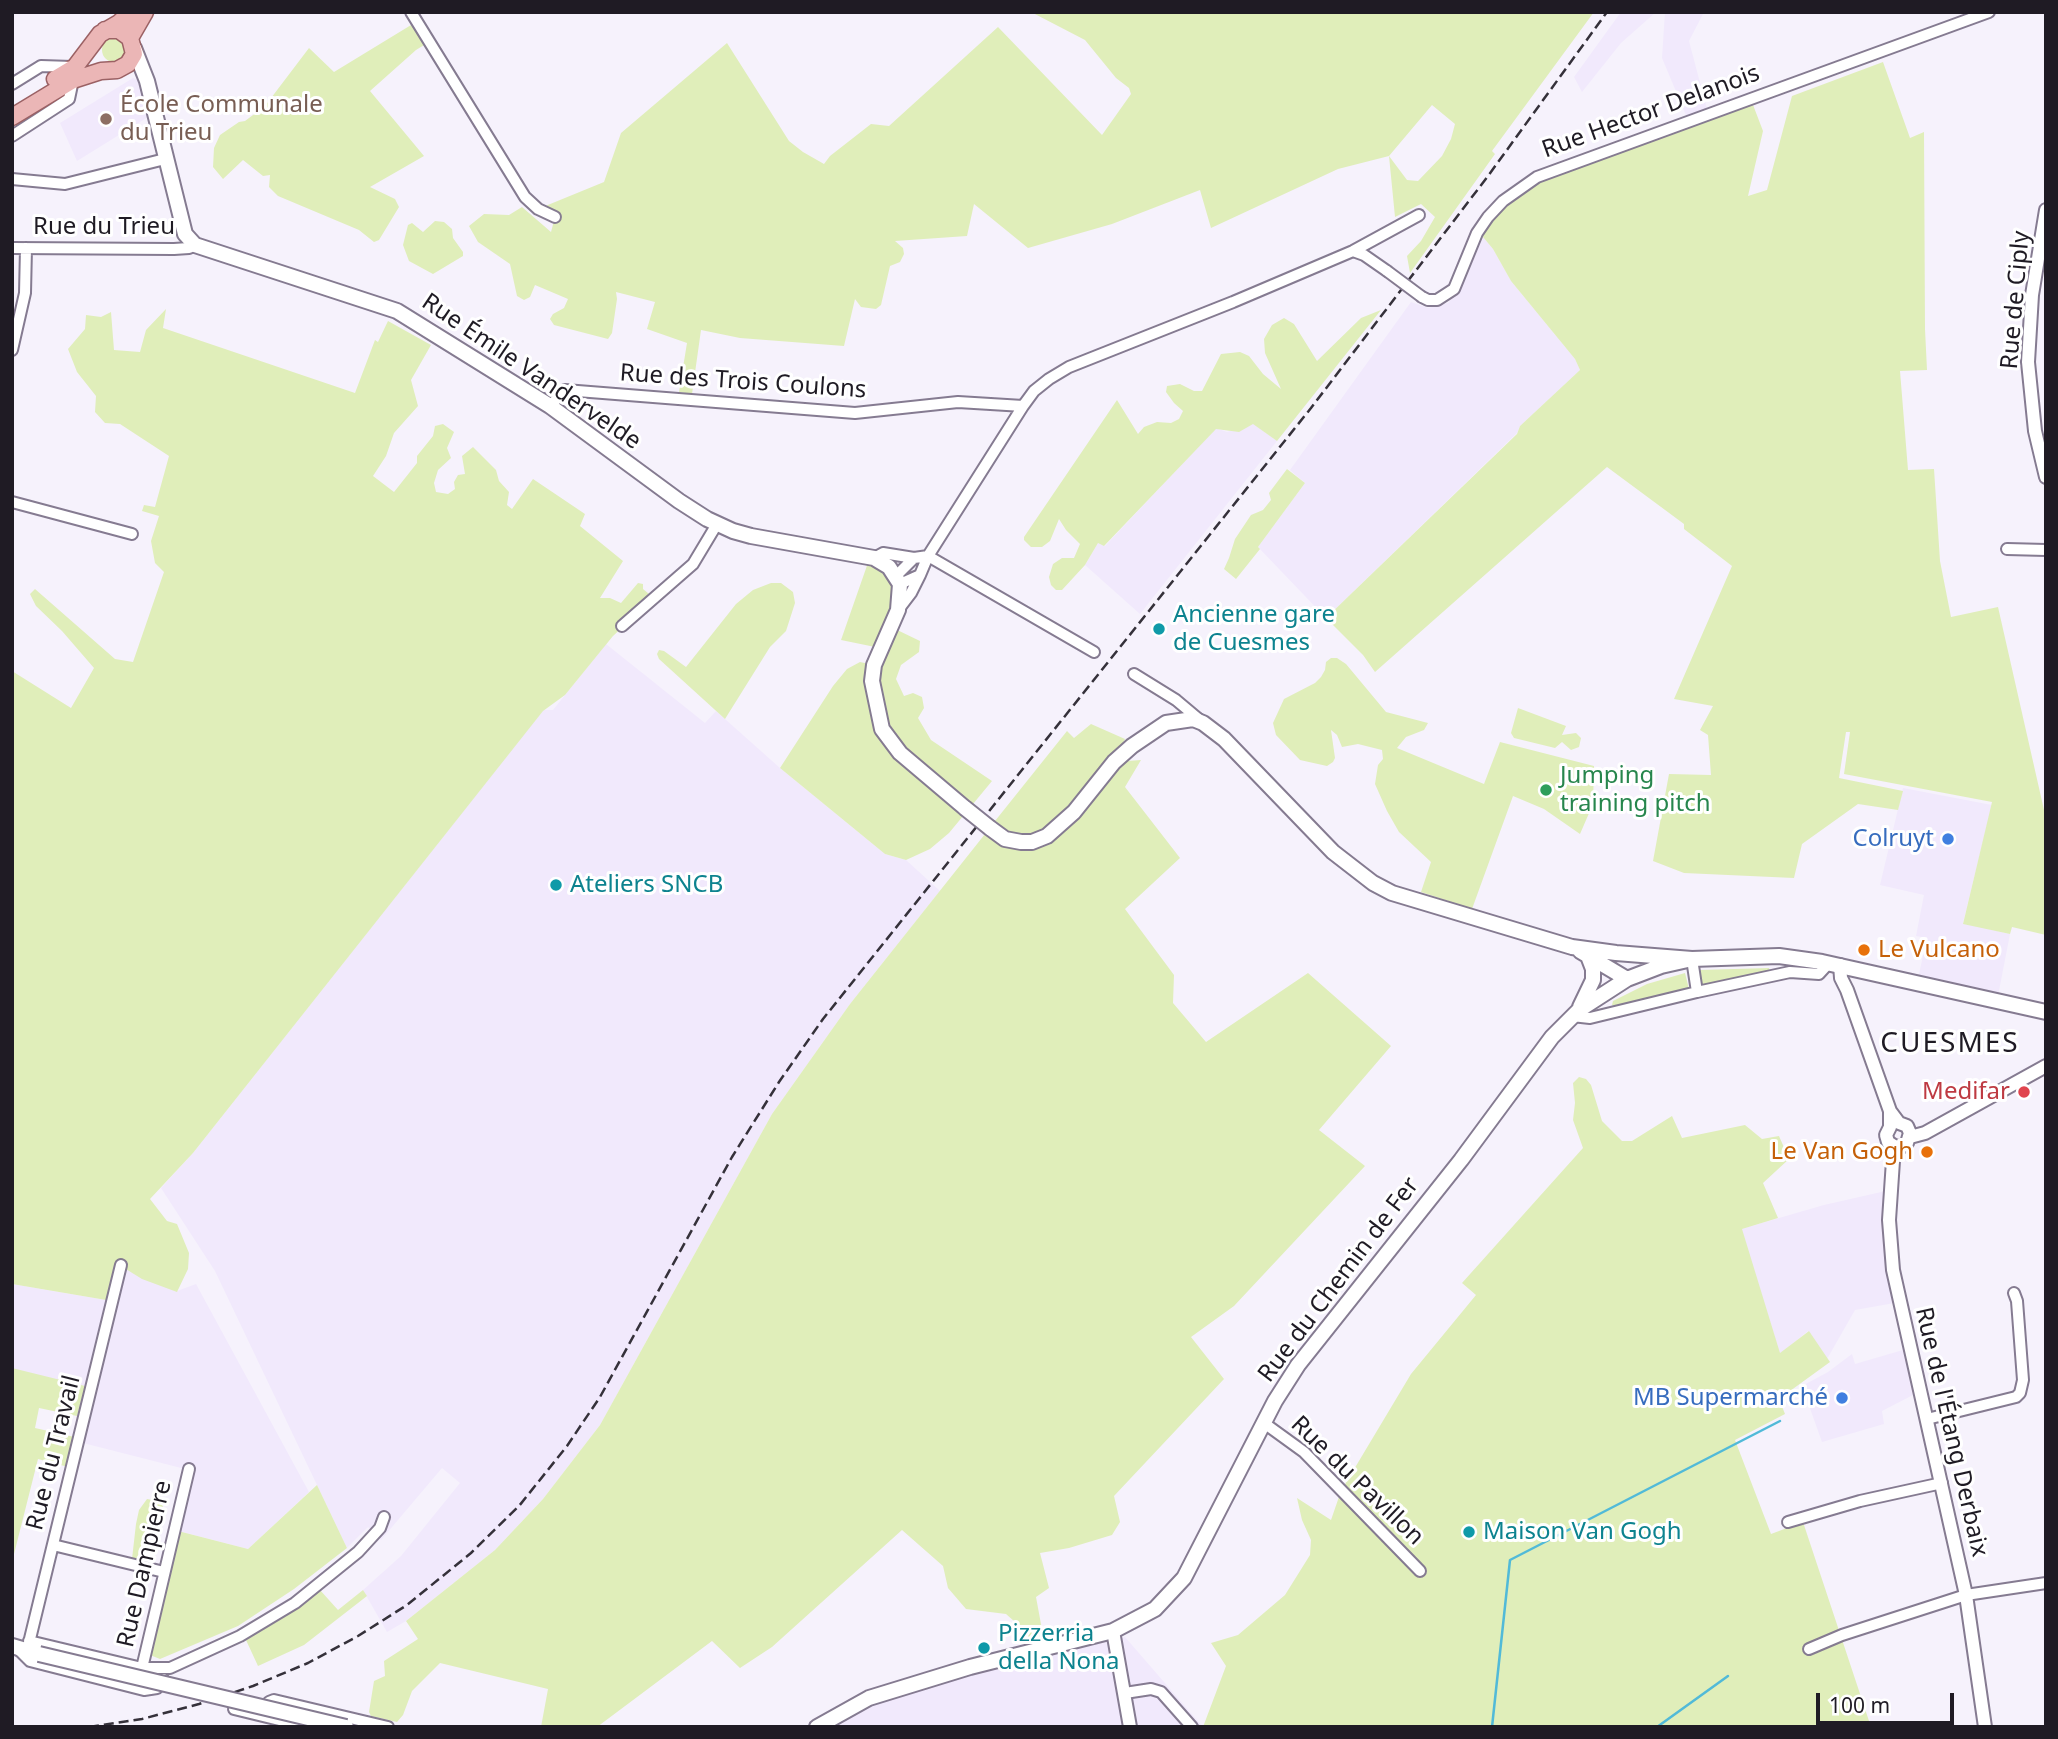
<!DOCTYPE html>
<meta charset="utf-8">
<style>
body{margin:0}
#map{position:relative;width:2058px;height:1739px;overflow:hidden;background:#f6f2fc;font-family:"Noto Sans",sans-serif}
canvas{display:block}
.frame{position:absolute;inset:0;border:14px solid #1f1b24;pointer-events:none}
.scale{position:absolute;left:1816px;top:1693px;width:138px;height:32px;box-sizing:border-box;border:4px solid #1f1b24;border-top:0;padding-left:9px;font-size:21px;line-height:24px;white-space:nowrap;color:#1f1b24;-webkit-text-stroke:5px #fff;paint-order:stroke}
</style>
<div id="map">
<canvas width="2058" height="1739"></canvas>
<div class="frame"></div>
<div class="scale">100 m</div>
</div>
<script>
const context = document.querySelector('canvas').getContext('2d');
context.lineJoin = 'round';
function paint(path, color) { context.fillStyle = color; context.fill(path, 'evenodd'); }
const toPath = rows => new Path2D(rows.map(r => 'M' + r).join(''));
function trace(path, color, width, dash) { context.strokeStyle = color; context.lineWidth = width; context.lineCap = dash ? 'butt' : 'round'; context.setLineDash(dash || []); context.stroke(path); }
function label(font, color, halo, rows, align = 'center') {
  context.font = font + ' "Noto Sans",sans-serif'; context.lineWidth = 6; context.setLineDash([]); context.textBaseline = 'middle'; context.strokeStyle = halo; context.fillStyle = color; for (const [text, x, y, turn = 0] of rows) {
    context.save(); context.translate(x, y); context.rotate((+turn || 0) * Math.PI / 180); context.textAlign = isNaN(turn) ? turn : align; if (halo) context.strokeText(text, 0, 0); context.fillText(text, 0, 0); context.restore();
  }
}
paint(toPath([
 [1621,12,1656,12,1621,43,1582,92,1574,77],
 [1665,12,1704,12,1689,41,1708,113,1688,120,1662,58],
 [133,78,138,80,148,117,77,161,60,123],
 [1483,237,1493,249,1511,281,1575,359,1580,370,1520,426,1517,433,1326,618,1258,547,1305,483,1290,470,1411,302,1428,308,1448,303,1465,280],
 [1253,423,1277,441,1140,614,1085,565,1098,543,1105,546,1216,428,1227,432],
 [606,644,705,723,716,711,780,768,885,854,906,860,940,891,850,1004,772,1114,600,1425,543,1499,495,1550,406,1621,387,1632,363,1590,401,1556,460,1483,442,1468,381,1540,368,1527,347,1548,215,1271,161,1188,193,1153,543,710,553,710],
 [1903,788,1992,805,1963,923,2010,934,1997,1001,1917,983,1927,938,1916,936,1924,895,1880,885],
 [1890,1190,1900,1302,1855,1310,1827,1359,1808,1331,1780,1354,1741,1229,1824,1205],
 [121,1265,177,1291,196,1284,309,1492,248,1549,178,1531,193,1471,83,1443,78,1441,84,1417,12,1401,12,1284,112,1301],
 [1903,1350,1913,1395,1882,1411,1884,1424,1822,1442,1802,1386,1828,1372,1852,1354,1855,1364],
 [1125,1637,1203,1727,831,1727,879,1703,923,1688]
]), '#f1e9fc');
paint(toPath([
 [1031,12,1594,12,1492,151,1495,154,1410,273,1407,256,1421,241,1435,217,1421,204,1395,217,1389,156,1338,169,1211,228,1200,190,1112,224,1028,248,974,204,967,236,895,241,903,248,904,254,900,262,890,266,881,305,876,309,861,307,855,299,844,346,740,338,701,330,692,394,679,392,687,343,647,329,655,302,616,292,617,299,612,333,608,339,554,325,550,319,553,314,564,308,568,299,535,285,530,297,524,300,517,296,510,264,478,242,469,226,484,214,509,215,522,207,551,232,555,217,538,209,604,182,621,133,727,43,789,141,803,152,824,164,830,156,871,124,889,126,998,27,1102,135,1131,94,1129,88,1116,78,1085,40],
 [1432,105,1455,124,1451,139,1442,156,1418,181,1407,180,1389,156],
 [416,22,429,42,416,50,370,91,424,156,370,187,395,199,399,207,379,240,374,242,359,230,278,196,269,187,270,175,263,176,243,160,223,179,213,167,214,148,220,135,239,122,245,121,265,106,309,48,334,72],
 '102 50a12 12 0 1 1 24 0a12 12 0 1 1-24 0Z',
 [1883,62,1910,138,1924,132,1925,329,1927,370,1900,371,1908,470,1934,469,1940,561,1951,617,1998,607,2044,810,2046,811,2046,935,2012,927,2010,934,1963,924,1992,802,1844,774,1850,732,1846,732,1839,778,1903,791,1898,810,1858,804,1802,844,1794,878,1684,873,1653,861,1669,774,1711,775,1708,735,1700,730,1713,706,1674,699,1732,566,1684,529,1684,524,1607,467,1375,672,1363,655,1326,618,1517,434,1520,426,1580,370,1575,359,1511,281,1493,249,1483,237,1484,224,1517,189,1750,97,1763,131,1748,196,1767,190,1792,96],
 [435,221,444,222,452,229,453,238,463,252,463,256,433,274,409,261,403,245,408,225,412,223,423,232],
 [166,309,163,328,355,393,375,340,378,342,388,321,431,345,411,380,418,406,394,433,386,456,373,476,394,492,417,463,417,456,433,436,435,426,443,424,454,432,447,448,451,458,438,470,434,483,436,492,448,494,455,489,454,482,458,475,465,474,462,456,473,447,496,470,499,481,509,492,507,505,512,509,533,479,585,514,580,526,623,561,600,598,610,598,621,603,638,583,643,584,643,589,654,598,613,636,565,695,543,711,193,1153,150,1199,167,1221,177,1224,189,1253,188,1269,177,1292,142,1279,121,1266,112,1301,12,1284,12,671,71,708,94,668,62,631,36,606,30,594,35,589,115,659,133,662,164,572,155,563,151,541,159,516,142,511,144,505,155,507,169,456,120,424,105,423,95,412,96,396,77,372,68,349,85,329,86,315,101,317,111,312,114,350,140,352,146,330],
 [1381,310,1277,441,1253,424,1239,432,1216,429,1104,546,1098,543,1085,565,1062,590,1056,590,1051,585,1049,577,1053,564,1062,558,1074,558,1080,544,1066,530,1059,519,1050,541,1042,547,1031,547,1024,540,1024,537,1117,400,1138,434,1144,427,1157,422,1171,423,1179,419,1183,411,1174,403,1166,392,1167,386,1180,384,1194,391,1202,391,1221,354,1240,352,1249,356,1263,374,1281,389,1265,353,1264,339,1272,325,1284,318,1294,324,1317,361,1361,318],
 [1287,469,1305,483,1258,547,1260,549,1236,579,1224,569,1229,558,1235,539,1251,515,1263,510,1271,500,1269,493],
 [870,557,896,576,891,627,920,641,919,652,901,665,896,679,904,696,913,693,922,697,924,708,918,718,931,740,992,781,949,833,930,849,906,860,885,854,780,768,833,686,847,669,860,662,874,665,880,648,841,640],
 [771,583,781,583,793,592,795,603,786,631,770,647,725,719,659,659,657,654,659,650,664,651,686,667,736,604,753,590],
 [1331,658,1337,658,1346,664,1386,712,1428,723,1424,730,1406,737,1397,748,1484,784,1500,742,1594,766,1593,804,1580,834,1544,809,1513,796,1472,909,1421,892,1431,862,1399,832,1387,811,1375,784,1378,765,1383,759,1382,750,1358,744,1342,747,1337,735,1331,730,1335,758,1333,762,1327,766,1300,760,1276,735,1273,723,1284,699,1315,683,1321,677,1325,670,1326,662],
 [1518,708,1566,726,1562,735,1576,733,1581,738,1579,747,1571,750,1562,742,1555,748,1514,738,1511,733],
 [1091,724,1125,739,1114,762,1141,760,1125,787,1180,858,1125,909,1174,975,1173,1003,1206,1042,1308,973,1391,1046,1319,1130,1365,1166,1234,1306,1191,1337,1224,1379,1114,1496,1120,1522,1112,1535,1069,1548,1040,1553,1049,1588,1036,1597,1043,1635,1029,1642,1015,1622,1006,1614,966,1609,948,1588,943,1566,902,1530,772,1647,740,1668,712,1641,597,1727,541,1727,548,1689,440,1663,412,1691,403,1715,397,1722,371,1716,369,1712,374,1681,385,1676,384,1661,418,1639,406,1621,495,1550,543,1499,600,1425,772,1114,850,1004,985,834,1010,846,1023,849,1034,848,1013,835,991,826,1067,731,1074,738],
 [1769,968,1770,972,1701,988,1700,970],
 [1685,973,1689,989,1615,1006,1612,1005,1613,1001,1647,984],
 [1579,1077,1586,1079,1591,1085,1602,1121,1622,1141,1632,1141,1672,1116,1682,1138,1745,1125,1762,1139,1779,1136,1789,1159,1763,1183,1778,1218,1742,1229,1780,1353,1809,1331,1830,1362,1779,1399,1785,1414,1735,1440,1771,1534,1803,1522,1871,1727,1203,1727,1226,1666,1211,1643,1238,1635,1285,1595,1310,1555,1311,1540,1302,1520,1297,1498,1331,1520,1341,1491,1411,1374,1476,1295,1462,1283,1583,1148,1573,1120,1575,1103,1573,1083],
 [12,1368,85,1386,77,1416,39,1408,35,1428,79,1438,72,1468,38,1459,12,1562],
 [317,1485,347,1548,294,1589,238,1626,160,1659,150,1655,178,1531,248,1549],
 [147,1499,158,1501,163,1506,160,1516,162,1517,160,1526,146,1528,137,1560,132,1559,136,1524,139,1510],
 [320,1590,338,1610,363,1590,367,1596,304,1645,258,1666,246,1640,286,1616]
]), '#e0eeba');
trace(toPath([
 [1492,1727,1510,1560,1780,1421],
 [1657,1727,1728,1676]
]), '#51bad8', 2.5);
const minor = toPath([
 [411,12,525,197,538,209,555,217],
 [12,84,41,66,72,67],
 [12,136,69,99,73,80],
 [12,179,65,184,165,159],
 [12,248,174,249,189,248,195,245],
 [1353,251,1364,255,1387,271],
 [1422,297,1428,300,1437,300,1454,289,1477,233,1488,217,1503,201,1537,177,1989,12],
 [12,350,25,293,26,248],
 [550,406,565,390,855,413,958,402,1023,406],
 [12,502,132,534],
 [2007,549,2046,550],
 [874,558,883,553,914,558,928,556,1094,652],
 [896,576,914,558],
 [900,584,920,575,928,556,1023,406,1034,391,1049,379,1069,367,1233,302,1353,251,1419,215],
 [898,610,911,593,920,575],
 [622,626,693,564,717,524],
 [1134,674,1176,700,1201,721],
 [1692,959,1697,992],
 [1572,1016,1590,1018,1697,992,1790,972,1819,974,1829,963],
 [1927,1419,2016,1397,2020,1393,2023,1380,2017,1301,2014,1293],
 [1264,1423,1304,1452,1420,1571],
 [1788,1522,1860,1501,1942,1483],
 [53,1545,164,1572],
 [29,1641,142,1668,170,1668,240,1636,295,1603,358,1552,380,1528,384,1517],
 [28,1647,121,1265],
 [18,1649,30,1661,144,1690,157,1688,163,1679],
 [1809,1649,1842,1635,1966,1595,2046,1583],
 [142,1668,189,1469],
 [1125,1693,1151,1689,1161,1692,1192,1727],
 [234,1709,308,1727],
 [265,1716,269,1702,274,1700,388,1727]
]);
const tertiary = toPath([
 [2046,210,2032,295,2028,362,2035,431,2046,477],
 [1840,965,1841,978,1847,990,1890,1111,1899,1123,1907,1126,1910,1133,1907,1143,1901,1147,1894,1146],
 [1890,1111,1890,1127,1886,1135,1888,1142,1894,1146],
 [1910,1137,1925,1133,2046,1066],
 [1894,1146,1889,1220,1893,1270,1966,1595,1985,1727],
 [1113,1631,1130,1727]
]);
const secondary = toPath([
 [134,48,147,81,185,234,195,245,397,311,550,406,679,501,707,519,733,531,751,536,874,558,889,567,900,584,898,610,874,665,872,681,882,729,900,753,965,808],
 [990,828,1005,839,1021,842,1032,842,1047,836,1074,812,1114,762,1132,746,1166,723,1193,719,1203,723,1224,739,1333,852,1373,883,1392,893,1572,947,1616,953,1692,959,1779,956,1822,962,2046,1012],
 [1580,951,1627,979],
 [1580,1007,1593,980,1593,969,1588,956],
 [12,1646,39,1654],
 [817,1727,869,1698,970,1667,1113,1631,1155,1609,1184,1578,1275,1401,1298,1365,1461,1160,1552,1037,1579,1010,1627,979,1661,966,1692,959]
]);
const primary = toPath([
 [130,38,145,12],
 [55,79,75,67,100,34,119,23,131,12],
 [12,117,73,80,101,71,117,70,128,64,134,54,130,38,119,30,105,30]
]);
trace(minor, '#857b91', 14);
trace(tertiary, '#857b91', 16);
trace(secondary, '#857b91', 18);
trace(primary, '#9b6164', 19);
trace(minor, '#fff', 10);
trace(tertiary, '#fff', 12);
trace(secondary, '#fff', 14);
trace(primary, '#ebb6b6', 16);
trace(toPath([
 [89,1727,142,1719,199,1704,253,1686,308,1663,358,1636,407,1605,471,1553,519,1506,567,1446,600,1397,732,1157,779,1082,823,1019,1311,408,1488,176,1607,12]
]), '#35313a', 2.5, [10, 5]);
const minorBridge = toPath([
 [1387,271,1422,297]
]);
const secondaryBridge = toPath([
 [965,808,990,828],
 [39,1654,346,1727]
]);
trace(minorBridge, '#857b91', 14, []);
trace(secondaryBridge, '#857b91', 18, []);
trace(minorBridge, '#fff', 10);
trace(secondaryBridge, '#fff', 14);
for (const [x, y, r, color] of [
 [106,119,7,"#8d6e63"],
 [1159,629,7,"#0f9aa8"],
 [1546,790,7,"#2e9e5b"],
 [1948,839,7,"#3f7fe0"],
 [556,885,7,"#0f9aa8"],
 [1864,950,7,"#e8710a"],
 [2024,1092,7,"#e0444e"],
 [1927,1152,7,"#e8710a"],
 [1842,1398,7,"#3f7fe0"],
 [1469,1532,7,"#0f9aa8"],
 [984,1648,7,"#0f9aa8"]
]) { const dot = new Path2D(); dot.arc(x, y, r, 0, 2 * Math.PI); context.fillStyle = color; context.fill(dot); trace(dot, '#fff', 2.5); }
label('24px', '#785e54', '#fff', [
 ["École Communale",120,105],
 ["du Trieu",120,133]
], 'left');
label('24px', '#1f1b24', '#fff', [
 ["Rue Hector Delanois",1651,112,-20],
 ["Rue du Trieu",104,227],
 ["Rue de Ciply",2016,300,-85],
 ["Rue Émile Vandervelde",531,372,34],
 ["Rue des Trois Coulons",743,382,4],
 ["Rue du Chemin de Fer",1339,1280,-53],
 ["Rue de l'Étang Derbaix",1951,1432,77],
 ["Rue du Travail",54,1453,-76],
 ["Rue du Pavillon",1357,1481,44],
 ["Rue Dampierre",145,1564,-77]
]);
label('24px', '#0d838f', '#fff', [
 ["Ancienne gare",1173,615],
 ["de Cuesmes",1173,643],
 ["Ateliers SNCB",570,885],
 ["Maison Van Gogh",1483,1532],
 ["Pizzerria",998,1634],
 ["della Nona",998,1662]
], 'left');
label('24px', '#27864d', '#fff', [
 ["Jumping",1560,776],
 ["training pitch",1560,804]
], 'left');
label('24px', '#366cbe', '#fff', [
 ["Colruyt",1934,839],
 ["MB Supermarché",1828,1398]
], 'right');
label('24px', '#c56008', '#fff', [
 ["Le Vulcano",1878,950],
 ["Le Van Gogh",1913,1152,"right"]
], 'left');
label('24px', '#be3a42', '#fff', [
 ["Medifar",2010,1092]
], 'right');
context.letterSpacing = '2px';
label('28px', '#1f1b24', '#fff', [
 ["CUESMES",1950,1044]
]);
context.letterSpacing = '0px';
</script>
